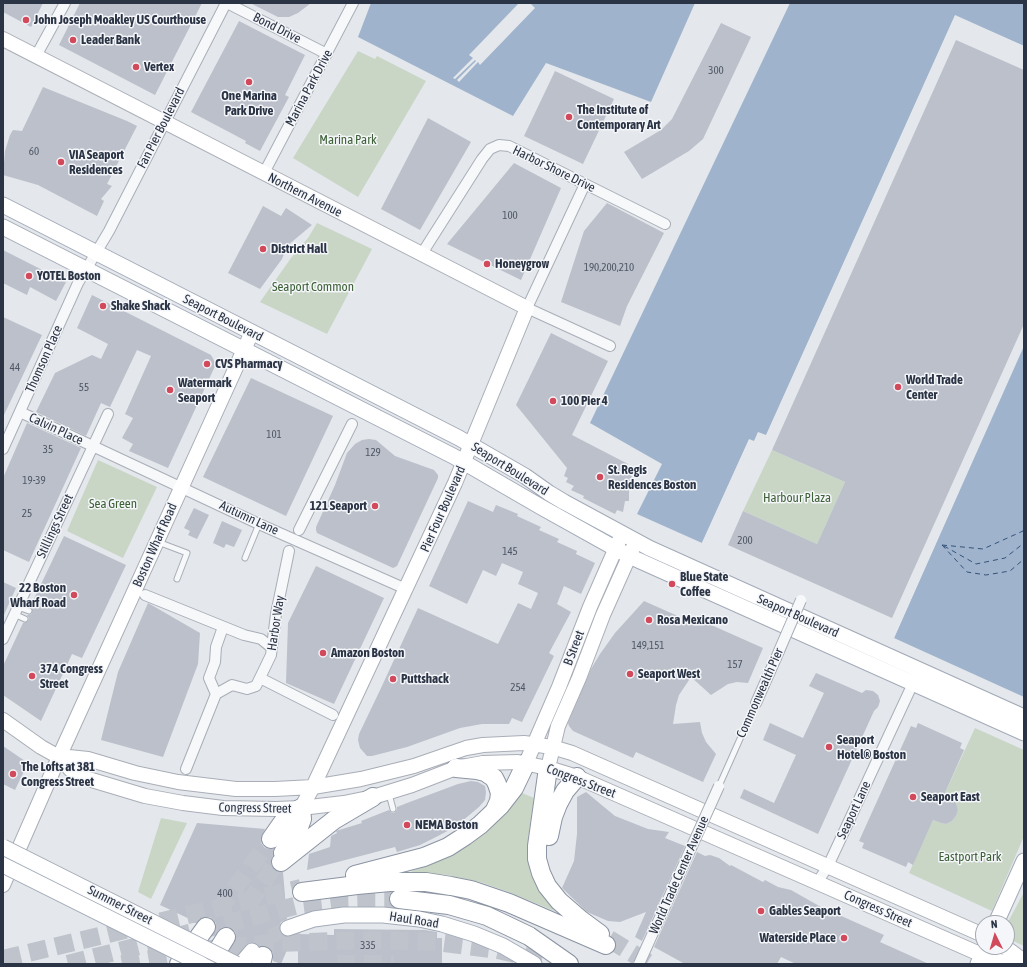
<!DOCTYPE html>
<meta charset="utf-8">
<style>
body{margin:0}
#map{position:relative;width:1027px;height:967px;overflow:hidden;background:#e4e7ec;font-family:"Asap Condensed",sans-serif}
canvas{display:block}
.frame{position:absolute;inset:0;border:4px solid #2b3445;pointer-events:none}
.north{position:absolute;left:975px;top:915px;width:40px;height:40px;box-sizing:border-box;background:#f4f6f9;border:1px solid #a4a8b1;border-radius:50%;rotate:355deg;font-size:11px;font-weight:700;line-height:16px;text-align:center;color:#2b3445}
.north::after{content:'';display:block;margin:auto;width:14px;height:18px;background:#d1495b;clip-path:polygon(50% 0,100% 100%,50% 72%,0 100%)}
</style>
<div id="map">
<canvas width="1027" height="967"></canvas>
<div class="frame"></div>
<div class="north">N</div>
</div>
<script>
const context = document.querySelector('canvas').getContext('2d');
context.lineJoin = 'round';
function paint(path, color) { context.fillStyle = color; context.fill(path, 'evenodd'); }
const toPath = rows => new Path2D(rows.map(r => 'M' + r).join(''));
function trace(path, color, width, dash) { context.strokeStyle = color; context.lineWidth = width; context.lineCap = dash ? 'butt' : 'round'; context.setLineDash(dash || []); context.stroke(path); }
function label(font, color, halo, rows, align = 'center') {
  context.font = font + ' "Asap Condensed",sans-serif'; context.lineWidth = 3; context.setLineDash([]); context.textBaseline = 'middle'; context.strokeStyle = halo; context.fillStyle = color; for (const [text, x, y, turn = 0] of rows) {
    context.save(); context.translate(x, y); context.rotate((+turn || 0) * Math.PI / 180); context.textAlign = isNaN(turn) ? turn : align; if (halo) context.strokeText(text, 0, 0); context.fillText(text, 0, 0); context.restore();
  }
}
paint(toPath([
 [358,51,375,59,377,56,426,81,358,197,293,158],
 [317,223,372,249,327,334,260,302,291,258,308,238],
 [772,450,845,482,817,544,743,511],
 [98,460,157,487,123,558,67,531],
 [975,728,1024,750,1024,836,992,911,909,873,933,820,941,823,946,824,952,821,956,816,958,810,956,803,951,798,944,795],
 [522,793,534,798,528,839,528,856,530,865,558,911,557,912,506,891,480,882,447,875,412,872,412,871,432,864,451,855,469,845,498,820],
 [161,818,187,823,151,899,138,892],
 [1024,892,1024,946,1007,938,1007,924]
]), '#c9d6c5');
paint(toPath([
 [371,3,695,3,651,102,546,63,513,116,358,37],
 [790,3,1024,3,1024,46,955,16,766,436,758,433,754,442,749,440,702,543,637,514,662,464,590,423],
 [1024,346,1024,697,894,638]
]), '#9fb4cc');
paint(toPath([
 [519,3,530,3,535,8,480,65,478,62,459,82,457,80,476,61,475,60,455,79,453,78,473,58,469,55],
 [955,15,1024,46,1024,48,956,18,768,437,765,438,759,435,755,443,750,442,704,544,701,545,749,439,754,441,758,432,766,435],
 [1024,344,894,638,893,637,1022,345]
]), '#e4e7ec');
trace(toPath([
 [942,545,967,572,986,575,1010,571,1024,559],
 [942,545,983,549,1023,531,1024,528],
 [944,546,976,564,1005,558,1024,543]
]), '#34527a', 1, [5, 4]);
paint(toPath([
 [3,3,43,3,31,27,3,12],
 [80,3,202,3,155,95,59,45],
 [250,3,311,3,298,13,289,17,278,17],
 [239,21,305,55,285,95,289,97,260,151,245,143,246,141,191,112],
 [721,23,751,37,703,139,689,151,642,179,624,152,661,130,672,119],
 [956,40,1024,70,1024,324,892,618,728,545,743,511,817,544,845,482,772,450],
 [555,71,614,99,583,164,524,136],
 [43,87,127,121,137,126,107,184,112,186,101,199,104,201,97,216,38,185,3,175,5,151,10,135,13,130,22,131],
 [428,118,471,142,420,230,381,209],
 [514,163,561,188,521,280,447,244],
 [607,203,664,233,627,306,620,326,561,302,584,231],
 [263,206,281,216,286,208,312,225,287,246,282,259,260,289,228,273],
 [3,250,66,282,56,301,30,287,27,295,3,283],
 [92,295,211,355,216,364,168,468,129,451,133,444,122,438,133,418,125,414,151,356,137,350,110,407,101,403,86,436,36,412,55,373,92,355,101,359,108,344,77,328],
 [3,317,42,335,3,417],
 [551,333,608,361,572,435,628,464,626,468,632,477,629,479,633,489,629,490,629,501,625,501,623,512,617,510,615,514,583,498,584,496,571,490,574,486,566,482,568,478,564,476,567,468,516,405],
 [251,378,333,416,286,516,203,477],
 [27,423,81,448,29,562,3,550,3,478],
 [369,439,376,440,395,456,434,470,438,475,438,478,397,566,393,568,317,533,316,530,316,527,335,485,347,453,355,444,362,440],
 [468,501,493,512,496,505,518,514,517,516,541,527,539,530,559,539,557,542,577,551,576,554,595,563,581,594,564,586,557,604,571,612,549,653,554,656,522,722,512,718,509,724,482,724,460,728,407,747,372,756,367,756,360,748,358,740,359,734,381,688,418,608,498,644,518,603,531,609,538,593,518,584,523,572,502,563,496,576,483,570,467,604,429,586],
 [194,508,209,515,197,539,188,535,190,531,184,528],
 [222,521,242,530,234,547,226,544,224,548,213,543],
 [64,536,126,565,82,658,72,654,41,721,3,695,3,666,23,623,28,621,29,618,27,615,32,614,32,609,35,607,36,604,33,601],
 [316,566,384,598,334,704,286,683,288,623],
 [3,582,16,588,3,617],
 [644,601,698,625,700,620,763,648,748,683,737,682,728,684,711,695,691,677,679,695,676,705,673,724,700,722,702,733,706,742,716,754,703,782,636,752,633,758,573,731,569,726,568,723,591,669,600,654,615,633],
 [148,603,200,633,198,664,163,757,101,740,118,672],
 [816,673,862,693,866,690,873,691,878,695,880,701,878,707,874,711,818,834,740,798,744,789,774,803,796,755,763,740,770,723,803,738,824,693,809,686],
 [918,723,962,743,960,748,964,750,944,795,951,798,956,803,958,810,956,816,952,821,946,824,941,823,933,820,913,865,908,862,906,867,862,848,864,843,859,841,911,726,916,728],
 [3,746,28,763,15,790,3,784],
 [471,781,478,782,485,786,486,792,485,800,479,807,455,827,438,836,420,845,397,852,395,847,307,870,309,854,330,847,331,836,337,833,336,831,339,830,362,823,361,821,389,810,392,813,394,813,397,810,397,807,407,803,458,784],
 [586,792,615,816,648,829,669,832,665,838,685,846,642,941,635,937,646,912,620,922,608,921,587,912,562,888,574,861,577,834,577,797],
 [197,823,265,829,261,838,261,843,265,848,270,849,274,849,271,864,273,868,277,872,283,872,287,919,281,922,279,927,279,931,282,935,286,937,293,936,281,964,273,961,273,953,271,949,266,946,259,946,253,942,249,943,244,946,235,942,236,937,235,932,231,928,226,927,221,928,217,932,215,932,216,928,216,923,212,918,208,917,202,917,196,922,160,905],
 [697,852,705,856,710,855,719,858,730,866,731,865,763,882,765,880,778,887,791,890,821,907,884,935,880,942,929,964,796,964,781,957,777,964,685,964,654,947],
 [334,929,425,930,437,932,437,938,442,938,442,964,298,964,298,934,334,935]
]), '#bbc0ca');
trace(toPath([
 [252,951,270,937,288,928]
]), '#bfc3cb', 15, [15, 8]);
trace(toPath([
 [248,905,280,857],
 [218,911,271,839],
 [609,939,650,964],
 [3,959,301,888],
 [68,964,299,905,341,900,373,899,399,899],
 [122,964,203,950,272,943,373,940,437,942,467,946,498,950,558,964],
 [337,964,394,964]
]), '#bfc3cb', 18, [18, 9]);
const lane = toPath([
 [158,542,187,553,177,579],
 [245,558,259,524],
 [21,600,32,605],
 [18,607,29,611],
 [14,614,25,619],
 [719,786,756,703],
 [389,794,393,809]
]);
const street = toPath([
 [227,3,327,54],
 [36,56,65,3],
 [264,173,353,3],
 [585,184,527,308,610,346],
 [421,255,482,159,490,149,499,145,509,146,665,224],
 [20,412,259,524,406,589],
 [3,449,78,283,109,231,226,3],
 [299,530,352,424],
 [145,595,244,635,261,639,272,648],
 [3,639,108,414],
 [260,678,333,715],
 [216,694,209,678,215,662,216,647,223,627],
 [756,703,776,658],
 [186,769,216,694,232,685,247,689,256,686,271,655,276,614,289,551],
 [817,883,828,866,915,679]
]);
const secondary = toPath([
 [3,39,527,308,455,483,313,787,301,808],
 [3,720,41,747,59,757,71,770,85,778,145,796,183,803,223,808,276,809,301,808,344,803,373,797,412,785,456,768,483,763,518,762,548,768,577,777,982,955,995,960,1015,964],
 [59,757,69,757,88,759,135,773,178,782,236,789,275,789,313,787,361,779,414,766,466,748,483,745,524,743,552,747,572,753,983,935],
 [526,763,559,687,590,607,622,534],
 [548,768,558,726,579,678,603,615,636,541],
 [3,885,59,757,252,332],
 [1005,947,1024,961]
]);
const primary = toPath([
 [3,205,459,438,525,476,549,493,564,502,649,548,1024,717],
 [3,227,453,456,541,507,629,556,1024,733],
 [996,923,1024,861],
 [288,928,314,919,344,915,383,915,419,919,442,924,474,934,503,946,534,964],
 [241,964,252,951],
 [978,964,985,947]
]);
const highway = toPath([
 [456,768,477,770,485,772,494,778,497,784,500,793,499,801,495,810],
 [548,768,537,846,537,859,541,873,547,886,559,901,581,920,600,934],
 [549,836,553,817,558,804,565,791,577,777],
 [271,839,285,819,291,814,301,808,302,819,299,827,283,853],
 [281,862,334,820,373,797],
 [355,875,424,857,448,847,465,836,480,825,500,806,514,788,526,763],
 [302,892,357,885,390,882,426,882,451,886,471,890,509,903,606,945],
 [399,899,449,905,487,916,529,936,569,964],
 [179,964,206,927],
 [209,964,226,937],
 [261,964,263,956]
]);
trace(lane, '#a9aeb7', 7);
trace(street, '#a9aeb7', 12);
trace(secondary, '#a9aeb7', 16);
trace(primary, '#a3abb8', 17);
trace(highway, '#8b94a3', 20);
trace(lane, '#f7f8fa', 5);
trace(street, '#f7f8fa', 10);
trace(secondary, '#fff', 14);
trace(primary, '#fff', 15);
trace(highway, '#fff', 18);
const streetBridge = toPath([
 [776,658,801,600],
 [639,964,719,786]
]);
const primaryBridge = toPath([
 [3,847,236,964],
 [3,865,201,964]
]);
trace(streetBridge, '#a9aeb7', 12, []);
trace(primaryBridge, '#a3abb8', 17, []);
trace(streetBridge, '#f7f8fa', 10);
trace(primaryBridge, '#fff', 15);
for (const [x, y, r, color] of [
 [26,20,4,"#d1495b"],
 [73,40,4,"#d1495b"],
 [136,67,4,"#d1495b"],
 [249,82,4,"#d1495b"],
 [569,117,4,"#d1495b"],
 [61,162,4,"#d1495b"],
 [263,249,4,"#d1495b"],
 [487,264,4,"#d1495b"],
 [29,276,4,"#d1495b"],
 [103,306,4,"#d1495b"],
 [207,364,4,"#d1495b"],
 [898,387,4,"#d1495b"],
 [170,390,4,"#d1495b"],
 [553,401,4,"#d1495b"],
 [600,477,4,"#d1495b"],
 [375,506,4,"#d1495b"],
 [672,584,4,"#d1495b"],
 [74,595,4,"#d1495b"],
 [649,620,4,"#d1495b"],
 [323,653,4,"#d1495b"],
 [630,674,4,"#d1495b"],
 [32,676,4,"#d1495b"],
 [393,679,4,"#d1495b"],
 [829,747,4,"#d1495b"],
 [13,774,4,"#d1495b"],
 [913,797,4,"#d1495b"],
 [407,825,4,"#d1495b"],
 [761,911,4,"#d1495b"],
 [844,938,4,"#d1495b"]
]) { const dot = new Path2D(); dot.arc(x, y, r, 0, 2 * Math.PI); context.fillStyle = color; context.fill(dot); trace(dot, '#f4f6f9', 1.5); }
label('11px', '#4f5766', null, [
 ["300",716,71],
 ["60",34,152],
 ["100",510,216],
 ["190,200,210",609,268],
 ["44",15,368],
 ["55",84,388],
 ["101",274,435],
 ["35",48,450],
 ["129",373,453],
 ["19-39",34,481],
 ["25",27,514],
 ["200",745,541],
 ["145",510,552],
 ["149,151",648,646],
 ["157",735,665],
 ["254",518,688],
 ["400",225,894],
 ["335",368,946]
]);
label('bold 13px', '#2b3445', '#f4f6f9', [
 ["John Joseph Moakley US Courthouse",34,20],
 ["Leader Bank",81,40],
 ["Vertex",144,67],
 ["One Marina",249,96,"center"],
 ["Park Drive",249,111,"center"],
 ["The Institute of",577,110],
 ["Contemporary Art",577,125],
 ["VIA Seaport",69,155],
 ["Residences",69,170],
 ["District Hall",271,249],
 ["Honeygrow",495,264],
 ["YOTEL Boston",37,276],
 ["Shake Shack",111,306],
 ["CVS Pharmacy",215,364],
 ["World Trade",906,380],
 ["Center",906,395],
 ["Watermark",178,383],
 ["Seaport",178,398],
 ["100 Pier 4",561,401],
 ["St. Regis",608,470],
 ["Residences Boston",608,485],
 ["121 Seaport",367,506,"right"],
 ["Blue State",680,577],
 ["Coffee",680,592],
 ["22 Boston",66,588,"right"],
 ["Wharf Road",66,603,"right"],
 ["Rosa Mexicano",657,620],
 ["Amazon Boston",331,653],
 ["374 Congress",40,669],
 ["Street",40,684],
 ["Seaport West",638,674],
 ["Puttshack",401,679],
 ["Seaport",837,740],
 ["Hotel® Boston",837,755],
 ["The Lofts at 381",21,767],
 ["Congress Street",21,782],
 ["Seaport East",921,797],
 ["NEMA Boston",415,825],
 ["Gables Seaport",769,911],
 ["Waterside Place",836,938,"right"]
], 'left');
label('13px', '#2b3445', '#f4f6f9', [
 ["Bond Drive",277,28,27],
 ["Marina Park Drive",309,88,-62],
 ["Fan Pier Boulevard",161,128,-63],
 ["Harbor Shore Drive",554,169,26],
 ["Northern Avenue",305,195,27],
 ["Seaport Boulevard",223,318,27],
 ["Thomson Place",44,359,-66],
 ["Calvin Place",56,429,25],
 ["Seaport Boulevard",510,469,32],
 ["Pier Four Boulevard",443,509,-66],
 ["Autumn Lane",249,518,25],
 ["Stillings Street",55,526,-65],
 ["Boston Wharf Road",155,545,-66],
 ["Seaport Boulevard",798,616,24],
 ["Harbor Way",276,623,-81],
 ["B Street",574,648,-69],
 ["Commonwealth Pier",760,693,-66],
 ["Congress Street",581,781,21],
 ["Congress Street",255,808,1],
 ["Seaport Lane",854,810,-65],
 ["World Trade Center Avenue",679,875,-66],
 ["Summer Street",120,905,27],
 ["Congress Street",878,909,24],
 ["Haul Road",414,920,9]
]);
label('13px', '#3f6138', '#f4f6f9', [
 ["Marina Park",348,140],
 ["Seaport Common",313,287],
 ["Harbour Plaza",797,498],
 ["Sea Green",113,504],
 ["Eastport Park",970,857]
]);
</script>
